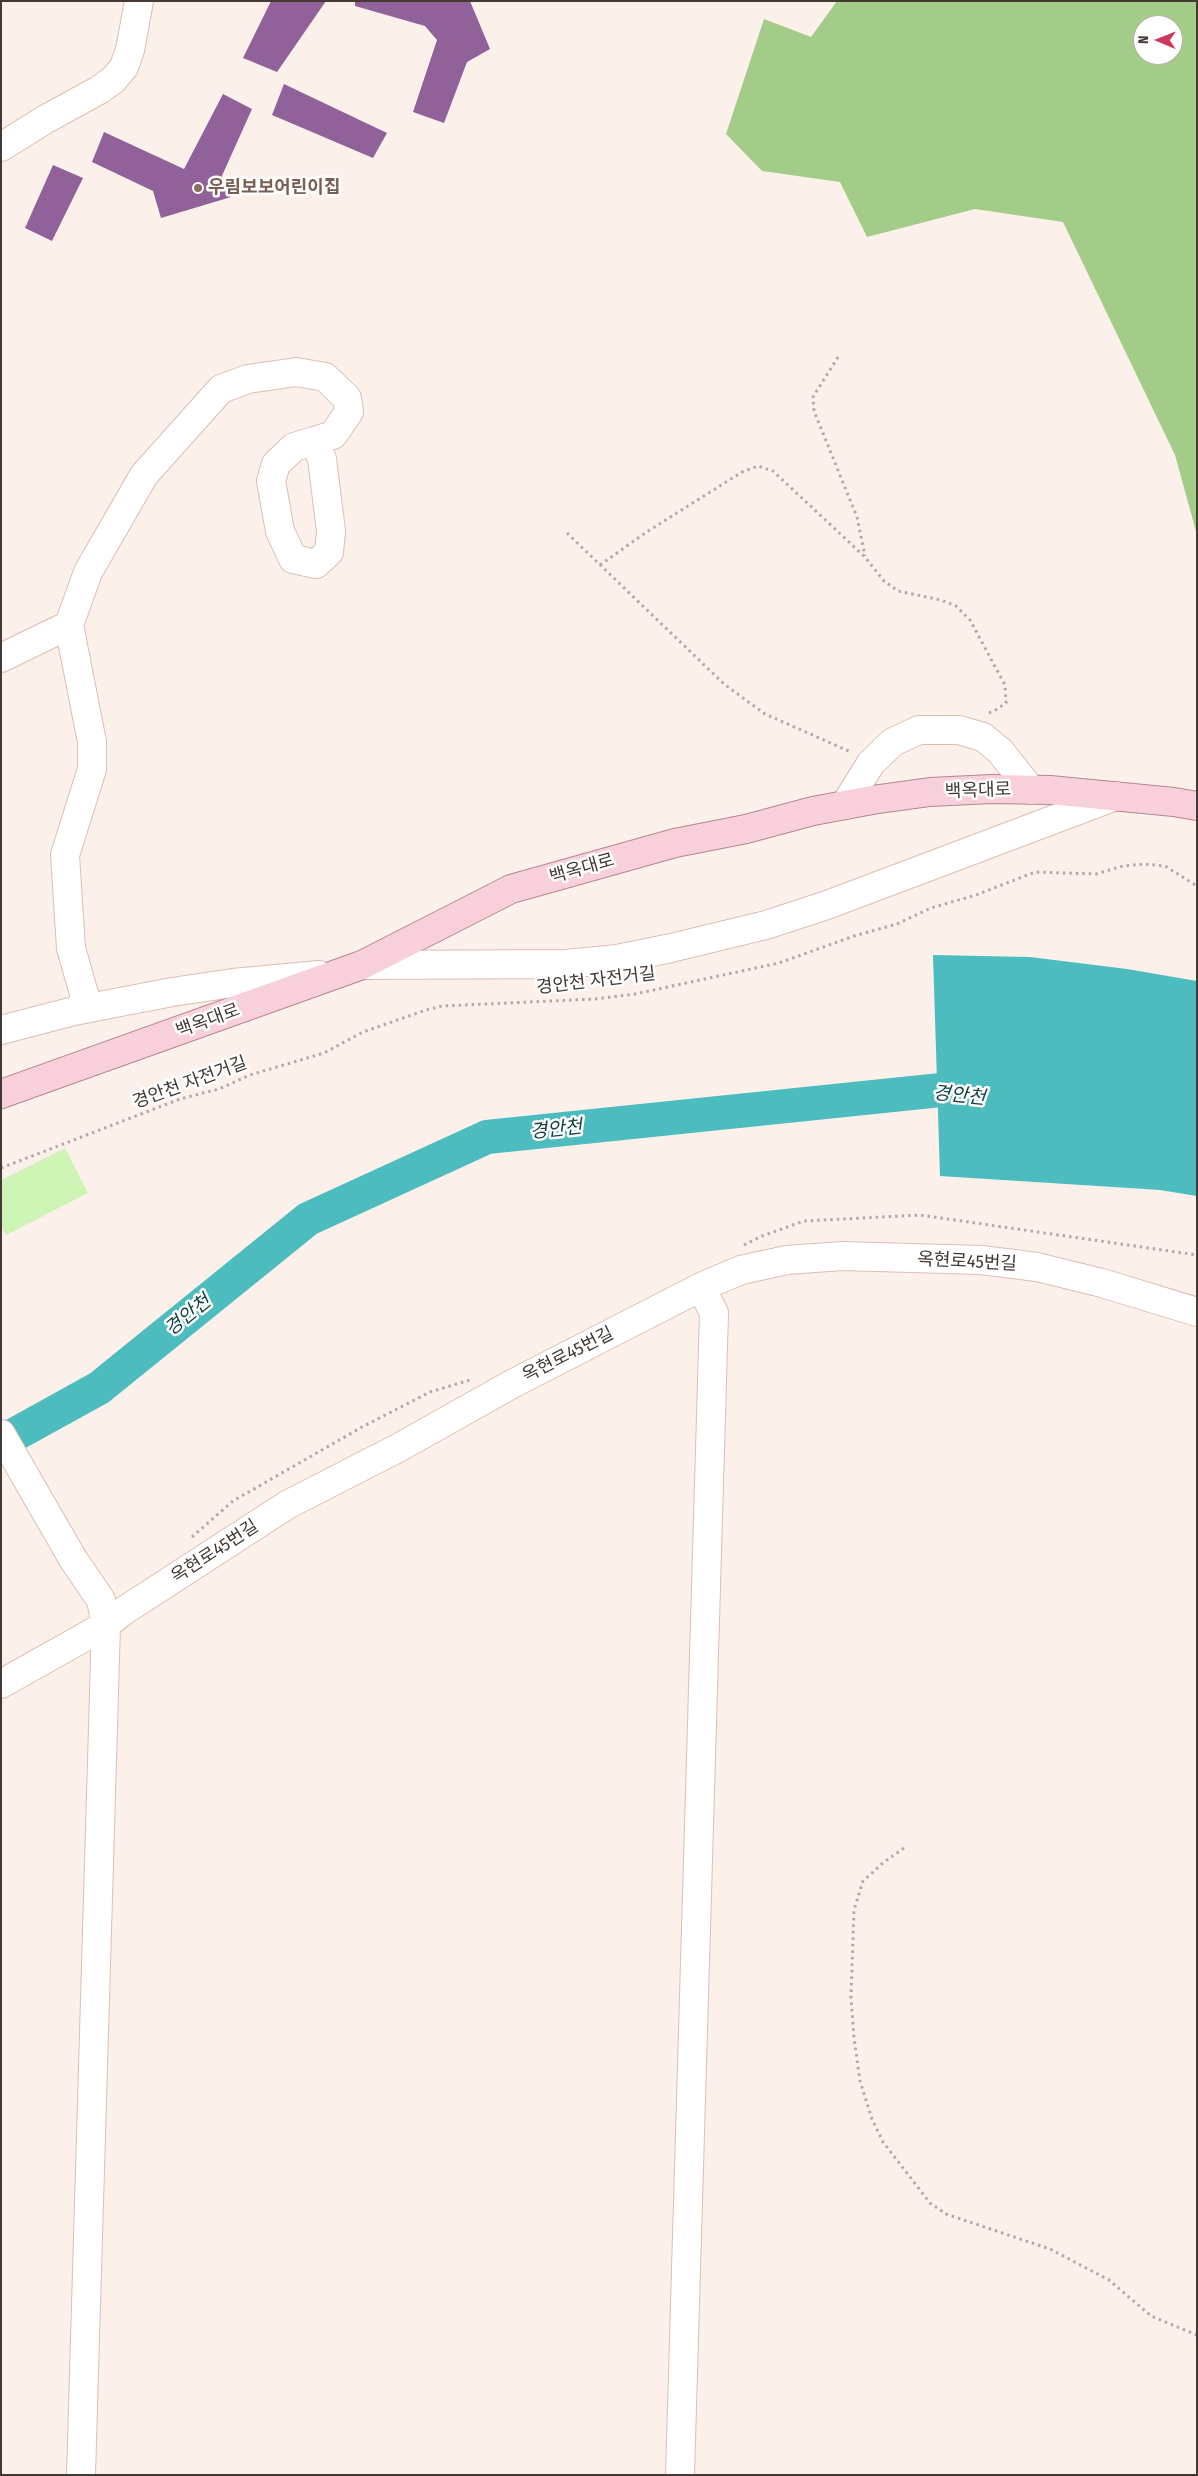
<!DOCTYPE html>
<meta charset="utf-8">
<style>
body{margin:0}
#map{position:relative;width:1198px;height:2476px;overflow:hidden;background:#fcf0eb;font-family:"Fira Sans Condensed",sans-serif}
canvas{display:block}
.frame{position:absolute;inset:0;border:2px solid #443933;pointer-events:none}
.north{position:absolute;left:1133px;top:15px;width:50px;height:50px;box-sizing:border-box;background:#fff;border:1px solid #b4b0ad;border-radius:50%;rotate:271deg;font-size:14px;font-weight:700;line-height:20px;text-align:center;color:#443933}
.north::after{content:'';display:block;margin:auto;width:18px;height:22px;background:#cb3b59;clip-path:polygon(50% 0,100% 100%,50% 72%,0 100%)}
</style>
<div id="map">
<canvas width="1198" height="2476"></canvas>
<div class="frame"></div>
<div class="north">N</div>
</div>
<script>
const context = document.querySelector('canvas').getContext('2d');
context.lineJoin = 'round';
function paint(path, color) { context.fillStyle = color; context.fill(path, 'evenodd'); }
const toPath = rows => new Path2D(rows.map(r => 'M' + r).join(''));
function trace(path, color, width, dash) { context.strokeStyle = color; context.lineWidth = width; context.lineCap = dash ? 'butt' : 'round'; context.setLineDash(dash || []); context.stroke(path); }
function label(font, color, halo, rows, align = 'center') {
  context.font = font + ' "Fira Sans Condensed","Noto Sans KR",sans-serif'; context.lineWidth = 5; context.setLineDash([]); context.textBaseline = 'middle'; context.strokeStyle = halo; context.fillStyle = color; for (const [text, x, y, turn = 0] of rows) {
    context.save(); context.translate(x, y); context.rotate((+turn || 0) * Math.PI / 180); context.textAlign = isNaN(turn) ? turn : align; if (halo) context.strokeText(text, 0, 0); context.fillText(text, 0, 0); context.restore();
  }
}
paint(toPath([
 [65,1148,88,1193,6,1235,1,1226,1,1180]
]), '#cdf4b4');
paint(toPath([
 [837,1,1197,1,1197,535,1175,455,1063,222,975,209,867,237,840,182,762,171,726,134,764,19,811,37],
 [1143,25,1173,25,1173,55,1143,55]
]), '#a4cc89');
paint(toPath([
 [933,955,1030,957,1127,969,1197,981,1197,1196,1160,1190,940,1176]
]), '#4dbcbe');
trace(toPath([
 [1,1442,99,1388,308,1219,487,1137,941,1090,982,1097]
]), '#4dbcbe', 34);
paint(toPath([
 [271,1,326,1,277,72,243,58],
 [355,1,470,1,490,49,467,62,444,123,413,112,437,40,425,26,355,6],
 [284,84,387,133,373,158,272,115],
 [223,94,252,109,221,178,231,197,161,218,153,191,92,162,104,132,184,169],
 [53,165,83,178,52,241,25,228]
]), '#916199');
const minor = toPath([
 [1,147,46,119,99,90,113,80,124,67,130,50,139,1],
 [1,658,69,625],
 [845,805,871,763,893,742,919,730,959,730,983,737,1000,751,1031,790],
 [362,965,566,964,617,959,671,948,766,925,827,905,1116,796],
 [88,1008,71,948,65,855,92,769,92,742,69,625,88,572,144,475,221,389,248,379,296,372,325,377,347,398,349,412,333,435,314,441,322,459,331,531,329,552,316,564,293,559,280,531,271,481,276,464,294,447,314,441],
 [1,1030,74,1011,172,992,233,983,319,975],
 [1,1434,73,1559,101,1600,106,1625,81,2475],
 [1,1684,106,1625,122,1612,287,1505,400,1447,512,1384,701,1287,741,1270,787,1260,842,1256,981,1260,1037,1267,1102,1283,1197,1312],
 [680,2475,714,1313,701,1287]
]);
const major = toPath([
 [1,1094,362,965,511,889,675,843,746,829,813,811,872,800,930,792,992,789,1050,790,1174,802,1197,806]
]);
trace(minor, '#dbbfb1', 30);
trace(major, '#b58690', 30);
trace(toPath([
 [838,357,813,397,814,411,857,517,865,556],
 [567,533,724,684,765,714,851,752],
 [600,565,645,533,742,472,758,466,773,471,865,557,884,581,898,591,941,600,956,606,970,620,1005,685,1006,703,994,711,985,714],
 [1,1168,180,1099,219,1089,250,1075,324,1053,363,1032,426,1010,442,1006,595,999,635,994,779,963,854,936,897,924,931,908,976,895,1035,872,1096,874,1123,866,1144,864,1165,866,1197,886],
 [744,1245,762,1236,804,1221,920,1215,1197,1255],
 [192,1537,233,1501,362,1427,430,1392,470,1380],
 [904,1848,884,1862,863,1881,854,1910,851,1997,854,2038,860,2081,872,2119,883,2142,930,2203,946,2214,1050,2249,1109,2280,1151,2316,1197,2335]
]), '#b4a8a3', 3, [2.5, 4]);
trace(minor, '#fff', 28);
trace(major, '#f7d0da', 28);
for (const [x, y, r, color] of [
 [198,188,5,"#8d6e63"]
]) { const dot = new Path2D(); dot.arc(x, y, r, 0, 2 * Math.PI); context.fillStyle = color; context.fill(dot); trace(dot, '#fff', 2); }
label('bold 18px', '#785e54', '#fff', [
 ["우림보보어린이집",208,188]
], 'left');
label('18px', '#443933', '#fff', [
 ["백옥대로",978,791,-2],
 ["백옥대로",582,869,-16],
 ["경안천 자전거길",596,981,-7],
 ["백옥대로",208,1021,-20],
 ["경안천 자전거길",190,1083,-20],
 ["옥현로45번길",967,1262,3],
 ["옥현로45번길",568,1355,-27],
 ["옥현로45번길",215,1552,-33]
]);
label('italic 19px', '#144', '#fff', [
 ["경안천",959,1096,6],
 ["경안천",556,1130,-6],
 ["경안천",188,1316,-39]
]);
</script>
